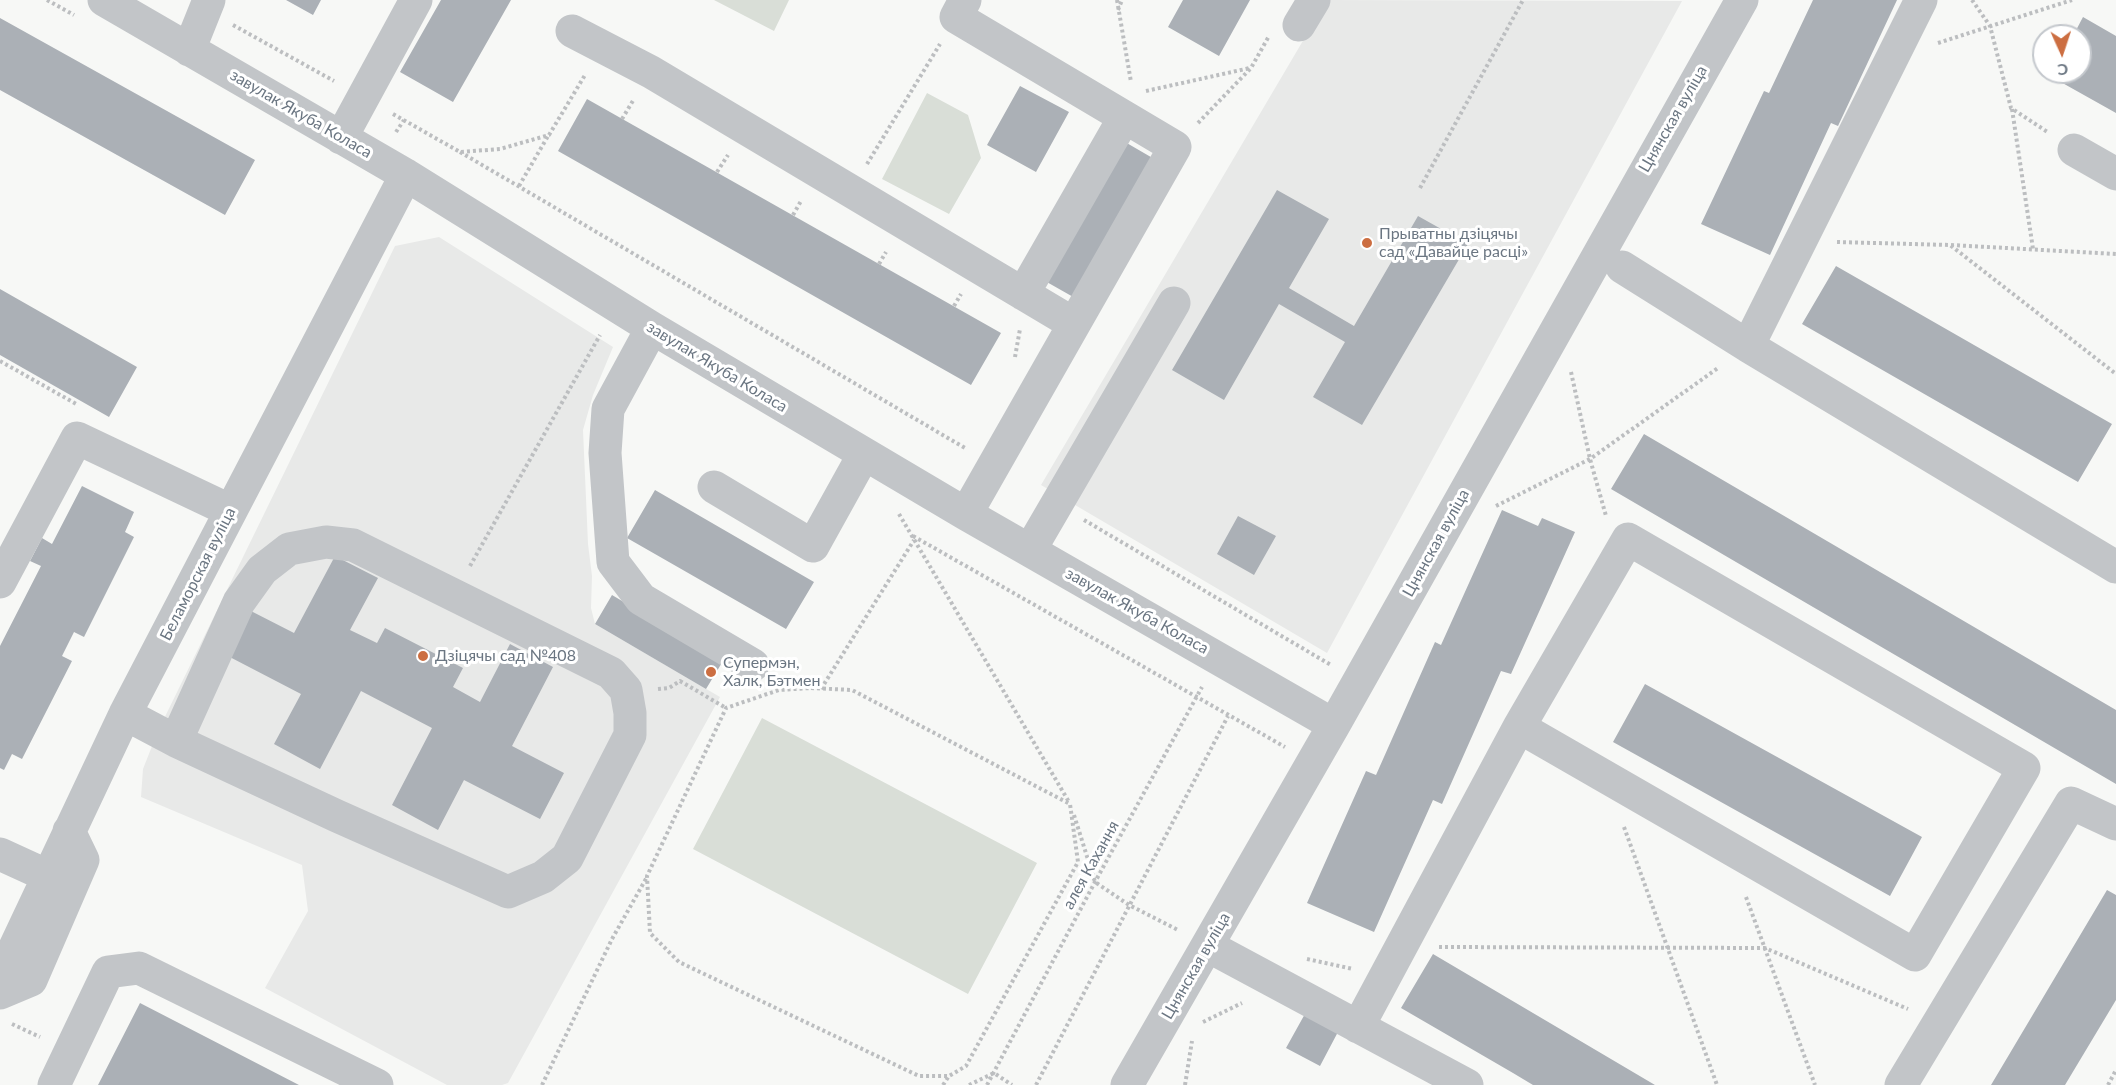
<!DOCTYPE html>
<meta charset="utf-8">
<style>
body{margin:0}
#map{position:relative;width:2116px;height:1085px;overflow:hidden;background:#f7f8f6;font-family:Lato,sans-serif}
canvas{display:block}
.north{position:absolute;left:2032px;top:24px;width:60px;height:60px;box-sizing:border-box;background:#fff;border:2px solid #c4c8cd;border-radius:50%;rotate:177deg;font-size:16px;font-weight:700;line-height:24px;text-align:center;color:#6b7682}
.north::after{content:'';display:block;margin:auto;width:21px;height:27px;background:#cc6e41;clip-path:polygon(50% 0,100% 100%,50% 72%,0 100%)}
</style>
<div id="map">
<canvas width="2116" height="1085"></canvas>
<div class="north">С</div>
</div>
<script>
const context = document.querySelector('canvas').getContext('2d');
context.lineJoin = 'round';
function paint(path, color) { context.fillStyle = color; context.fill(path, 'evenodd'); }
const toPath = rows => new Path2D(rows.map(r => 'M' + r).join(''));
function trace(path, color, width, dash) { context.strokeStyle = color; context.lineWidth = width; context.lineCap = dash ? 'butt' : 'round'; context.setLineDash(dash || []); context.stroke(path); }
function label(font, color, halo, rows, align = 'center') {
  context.font = font + ' Lato,sans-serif'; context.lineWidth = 6; context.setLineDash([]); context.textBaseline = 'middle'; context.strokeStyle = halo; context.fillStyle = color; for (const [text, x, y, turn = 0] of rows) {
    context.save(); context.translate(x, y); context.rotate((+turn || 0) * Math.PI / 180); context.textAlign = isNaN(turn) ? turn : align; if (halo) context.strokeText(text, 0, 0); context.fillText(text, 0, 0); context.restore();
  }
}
paint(toPath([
 [1327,0,1682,1,1327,653,1041,485],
 [439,237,613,347,593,395,583,430,588,544,592,576,591,608,595,624,720,697,508,1083,502,1085,447,1085,265,988,308,911,302,865,141,797,143,769,158,731,395,246]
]), '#e8e9e8');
paint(toPath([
 [714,0,789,0,774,31],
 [927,93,968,115,981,158,949,214,882,179],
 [762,718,1037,863,968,994,693,849]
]), '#d9ded7');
paint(toPath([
 [286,0,321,0,313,15],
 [441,0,511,0,453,102,400,72],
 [1183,0,1250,0,1219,56,1168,27],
 [1813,0,1897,0,1838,126,1831,123,1770,255,1701,224,1764,91,1769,93],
 [2083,17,2116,36,2116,113,2050,76,2052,72,2080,72,2080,36,2073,36],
 [0,18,255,160,225,215,0,90],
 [1020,86,1069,112,1036,172,987,145],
 [587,99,1001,333,971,385,558,151],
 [1125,142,1156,160,1075,298,1045,281],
 [1277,190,1329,219,1289,288,1354,326,1418,216,1468,244,1362,425,1313,397,1345,342,1279,304,1224,400,1172,370],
 [1836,266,2112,424,2078,482,1802,324],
 [0,289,137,367,109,417,0,355],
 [1644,434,2116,710,2116,784,1611,489],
 [82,486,134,512,125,532,134,537,84,637,74,632,62,656,72,661,22,759,12,754,4,770,0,768,0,646,41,566,30,561,42,538,52,544],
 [655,490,814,582,786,629,627,538],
 [1502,510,1538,526,1542,518,1575,532,1511,674,1501,671,1442,804,1433,800,1374,932,1307,903,1366,771,1376,775,1435,642,1441,645],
 [1238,516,1276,536,1254,575,1217,554],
 [335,556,378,578,350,630,377,643,385,628,463,668,453,687,480,702,510,644,553,667,512,746,564,773,540,819,464,780,438,830,392,805,432,728,361,691,320,769,274,744,301,694,224,654,247,609,294,633],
 [612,595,723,661,706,689,595,624],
 [1645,684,1922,837,1890,896,1613,742],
 [2107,890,2116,895,2116,1000,2065,1085,1991,1085],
 [1433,954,1655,1085,1533,1085,1513,1073,1401,1008],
 [140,1003,299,1085,98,1085],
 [1306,1012,1339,1030,1320,1066,1286,1048]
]), '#abb0b6');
trace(toPath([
 [47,0,74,15],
 [1117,0,1131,82],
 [1972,0,1990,26,2011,108,2049,133],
 [1118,10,1122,0],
 [233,25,334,81],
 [1938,43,2072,0],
 [1146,91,1250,68],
 [2012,109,2033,249],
 [393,114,460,152,500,149,549,135,585,75],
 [622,119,634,99],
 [1198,123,1251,68,1269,36],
 [396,132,404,120],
 [460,152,965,448],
 [867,164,940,44],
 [717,172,728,155],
 [519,186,548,136],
 [1420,188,1523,0],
 [793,215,801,201],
 [1837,242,1950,245,2116,374],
 [1951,245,2116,254],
 [879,264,886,252],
 [954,306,961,294],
 [1015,357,1020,329],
 [0,361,78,405],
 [1571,372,1590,459,1606,516],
 [1496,506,1590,459,1718,368],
 [899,514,1069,802],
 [1084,520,1331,665],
 [913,536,1285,747],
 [470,566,600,335],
 [811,688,852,690,1070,804,1078,862,966,1066,949,1076,919,1076,679,962,650,933,647,876,726,708,779,690,811,688],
 [658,689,669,688,680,681,726,708],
 [821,689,914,540],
 [1074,815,1095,882,1129,905,1178,930],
 [1624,827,1717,1085],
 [1746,897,1815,1085],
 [1439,947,1765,948,1908,1009],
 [1307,959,1353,969],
 [1203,1022,1242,1003],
 [12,1024,40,1037],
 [542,1085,612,939,647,877],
 [943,1085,949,1076],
 [969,1085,994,1073,1012,1085],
 [987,1085,1095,882,1202,687],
 [1036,1085,1228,716],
 [1185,1085,1192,1041],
 [2108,1085,2116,1070]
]), '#bcbec0', 4, [3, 3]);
trace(toPath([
 [104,0,406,175,652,328,966,514,1334,725],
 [965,0,956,17,1175,147,966,514],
 [1299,25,1314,0],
 [572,31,651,72,1074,324],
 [189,50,209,0],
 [341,138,416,0],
 [2074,150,2116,174],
 [1622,267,1748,346,1921,0],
 [1023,294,1124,118],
 [652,328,608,409,605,453,613,562,641,599,753,665],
 [1748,346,2116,567],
 [714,487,813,546,864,454],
 [1030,550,1174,303],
 [0,582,77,438,231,511],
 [125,714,176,741,337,816,508,892,543,877,567,858,630,735,630,713,626,690,611,673,353,545,326,542,289,549,262,570,239,602,176,741],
 [0,854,48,876],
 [1208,946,1467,1085],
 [0,979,125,714,406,175],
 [0,993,31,980,83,860,69,831],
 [1358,1027,1519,727,1628,539,2024,768,1915,955,1519,727],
 [54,1085,108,972,139,968,377,1085],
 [1127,1085,1334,725,1742,0],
 [1901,1085,2071,803,2116,824]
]), '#c2c5c8', 33);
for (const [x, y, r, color] of [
 [1367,243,6,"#cc6e41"],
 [423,656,6,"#cc6e41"],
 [711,672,6,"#cc6e41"]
]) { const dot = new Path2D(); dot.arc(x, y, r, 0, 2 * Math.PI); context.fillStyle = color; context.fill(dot); trace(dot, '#fff', 2); }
label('16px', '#6b7682', '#fff', [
 ["завулак Якуба Коласа",301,114,30],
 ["Цнянская вуліца",1673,119,-60],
 ["завулак Якуба Коласа",717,367,31],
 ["Цнянская вуліца",1436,543,-61],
 ["Беламорская вуліца",198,574,-63],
 ["завулак Якуба Коласа",1137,611,29],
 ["алея Кахання",1091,865,-61],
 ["Цнянская вуліца",1196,966,-60]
]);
label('16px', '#6b7682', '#fff', [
 ["Прыватны дзіцячы",1379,234],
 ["сад «Давайце расці»",1379,252],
 ["Дзіцячы сад №408",435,656],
 ["Супермэн,",723,663],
 ["Халк, Бэтмен",723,681]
], 'left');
</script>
